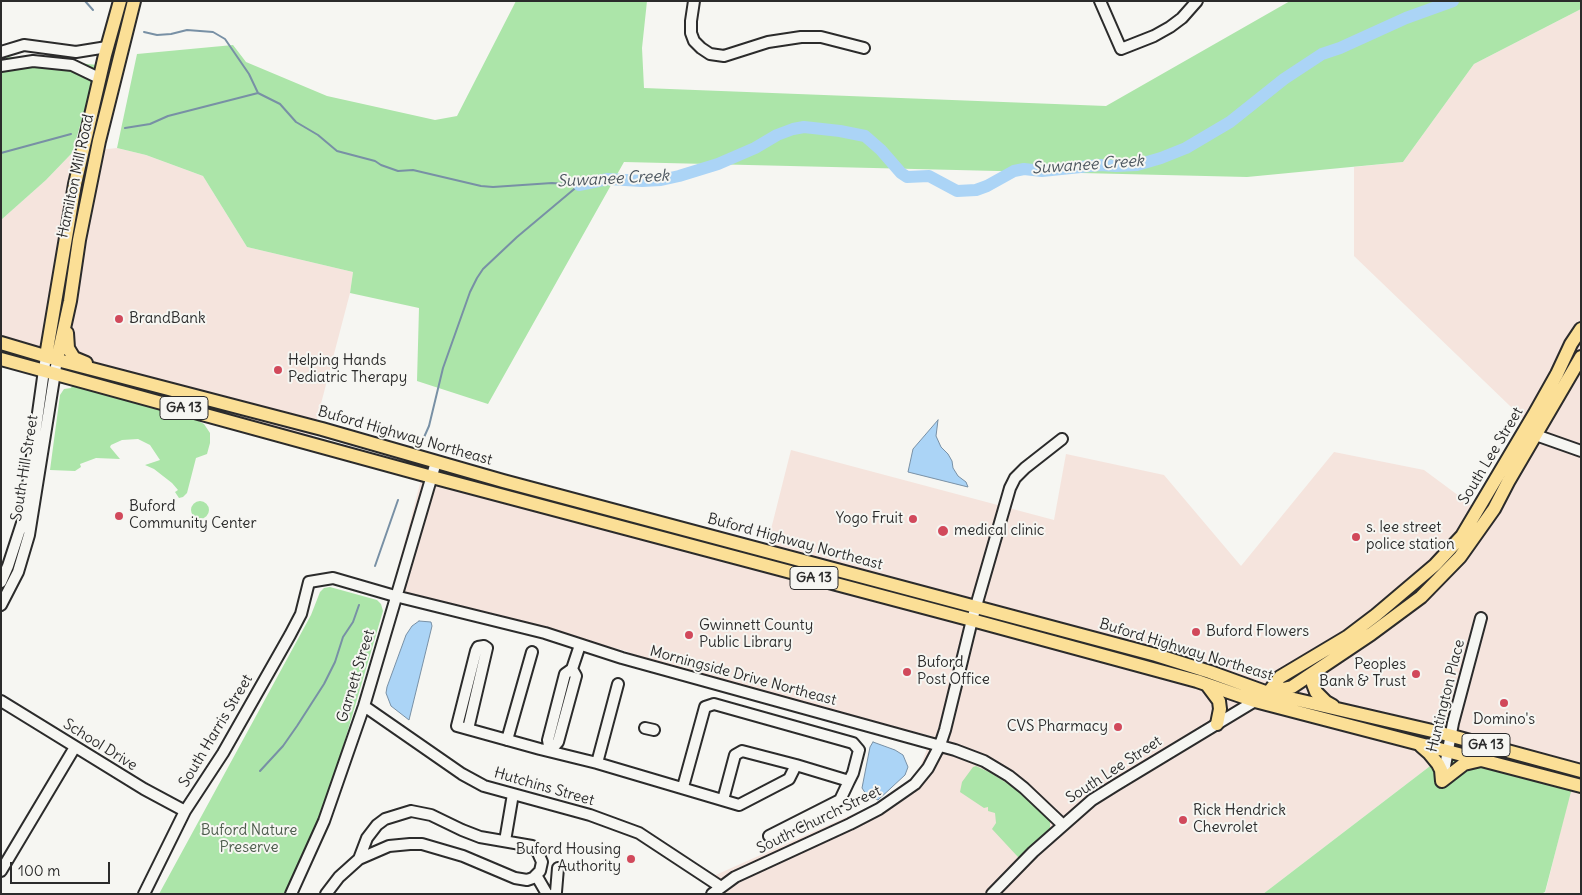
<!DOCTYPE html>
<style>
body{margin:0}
#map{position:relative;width:1582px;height:895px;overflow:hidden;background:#f6f6f2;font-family:Delius,sans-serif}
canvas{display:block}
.frame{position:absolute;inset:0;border:2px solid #2b2b2b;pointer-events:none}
.scale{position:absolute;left:10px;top:862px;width:100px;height:22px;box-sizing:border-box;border:2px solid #2b2b2b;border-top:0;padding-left:6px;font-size:15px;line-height:18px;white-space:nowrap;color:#2b2b2b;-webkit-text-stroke:4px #f6f6f2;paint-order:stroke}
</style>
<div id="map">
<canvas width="1582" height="895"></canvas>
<div class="frame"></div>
<div class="scale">100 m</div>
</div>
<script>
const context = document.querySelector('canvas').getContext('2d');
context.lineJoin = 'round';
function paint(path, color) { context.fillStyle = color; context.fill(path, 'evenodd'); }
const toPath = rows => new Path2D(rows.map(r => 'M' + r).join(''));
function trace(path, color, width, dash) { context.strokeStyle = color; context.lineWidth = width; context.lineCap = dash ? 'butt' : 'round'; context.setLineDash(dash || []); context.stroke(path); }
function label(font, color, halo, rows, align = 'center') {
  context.font = font + ' Delius,sans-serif'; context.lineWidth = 4; context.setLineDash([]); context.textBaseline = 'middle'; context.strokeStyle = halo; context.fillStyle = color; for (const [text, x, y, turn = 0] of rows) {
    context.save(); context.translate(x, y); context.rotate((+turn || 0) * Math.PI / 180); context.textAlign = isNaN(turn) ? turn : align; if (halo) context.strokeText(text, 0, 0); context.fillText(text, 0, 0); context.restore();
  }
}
paint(toPath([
 [1581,9,1581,894,1545,894,1572,784,1451,750,1263,894,717,894,711,877,912,788,932,736,679,675,626,651,392,590,426,461,697,542,764,557,791,450,1054,520,1066,454,1164,475,1241,566,1334,452,1424,470,1482,513,1520,460,1535,430,1354,256,1354,167,1403,162,1474,64],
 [117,148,146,155,203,176,247,247,353,272,350,293,312,438,49,359,1,347,1,220,46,180,72,153]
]), '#f5e4dd');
paint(toPath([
 [516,1,647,1,642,48,644,88,1106,106,1290,1,1581,1,1581,9,1474,64,1403,162,1247,177,624,162,488,404,417,381,419,308,350,293,353,272,247,247,203,176,146,155,117,148,137,54,233,45,246,62,327,96,435,120,457,116],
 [1,56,98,65,72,153,46,180,1,220],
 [72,386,193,418,204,424,210,433,210,443,207,454,196,458,187,493,183,497,179,498,175,492,178,490,172,483,154,469,145,465,160,460,150,445,138,439,122,440,111,445,110,447,120,459,96,458,80,464,81,467,75,471,50,470,60,395,64,389,71,388],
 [513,490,534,494,708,540,708,542,689,540,512,492],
 '191 510a9 9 0 1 1 18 0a9 9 0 1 1-18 0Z',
 [330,587,377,600,381,604,383,611,325,808,284,894,159,894,311,615,320,592,324,588],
 [1451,750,1573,784,1545,892,1541,894,1263,894],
 [976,766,991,773,1016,789,1050,821,1050,831,1021,858,1018,857,992,829,996,823,995,813,988,811,988,807,984,808,960,792,962,782,973,767]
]), '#ace5a9');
const water = toPath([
 [938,420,936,436,941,447,948,454,952,461,953,468,958,476,966,482,968,487,908,472,913,449,938,420],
 [419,621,431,622,432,626,409,720,391,706,386,693,387,687,406,635,412,626,419,621],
 [873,742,895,750,903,755,908,767,905,775,878,800,866,794,862,788,870,747,873,742]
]);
paint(water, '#abd4f6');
trace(water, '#7890a5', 1);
trace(toPath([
 [85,1,93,10],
 [144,32,157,35,171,34,187,30,213,32,225,39,249,74,258,93,280,104,296,122,318,135,337,151,375,161,381,165,398,171,413,170,481,186,493,187,552,183,579,185],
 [125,128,150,124,168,116,258,93],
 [1,153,71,134],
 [421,444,429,426,443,368,470,292,477,278,483,269,517,237,579,185],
 [375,566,398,500],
 [260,771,283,746,297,726,324,684,335,662,343,637,353,622,359,605]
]), '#7890a5', 2);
trace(toPath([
 [579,185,608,179,642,181,661,180,679,176,718,164,755,148,777,135,793,129,804,127,840,131,865,136,881,150,901,173,907,177,929,176,957,191,976,190,987,186,1014,171,1024,169,1042,171,1100,165,1116,166,1137,165,1161,158,1186,148,1230,122,1284,79,1322,54,1340,48,1406,18,1453,1]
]), '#abd4f6', 12);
const minor = toPath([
 [694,1,691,21,691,33,694,41,701,48,710,54,724,56,768,42,801,37,821,37,864,48],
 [1100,1,1121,49,1154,36,1170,27,1182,18,1197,1],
 [1,52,24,45,76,52,107,47],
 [1,66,33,61,72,65,99,78],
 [1530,433,1581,451],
 [1,582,8,566,23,520,46,356],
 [1,605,18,572,29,535,56,366],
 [572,669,576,676,558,742,550,751,548,740,565,674,572,669,580,645],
 [1,701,144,789,185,811],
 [364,706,462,774,484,786,590,815,639,833,721,887],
 [645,728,654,730],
 [468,729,487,648,484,646,478,647,476,651,457,726,540,749,597,763,739,805,789,779,796,765,849,781,840,800,769,836],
 [507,740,532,652],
 [597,763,618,684],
 [1443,777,1453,723,1481,618],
 [683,787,705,707,714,704,853,743,859,750,853,773,849,781],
 [723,800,735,755,742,751,796,765],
 [411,811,431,815,462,830,480,837,532,846,538,853,542,862,540,871,533,878,527,880,515,878,463,856,422,844,410,844,389,846,359,859,367,838,377,825,385,819,411,811],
 [505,841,513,794],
 [1,871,75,747],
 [536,875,547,894],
 [144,894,185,811,223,753,290,635,301,614,309,582,333,578,395,596,545,633,622,658,955,750,984,761,1009,776,1024,788,1063,825],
 [291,894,324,821,364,706,436,462],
 [326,894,339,877,359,859],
 [554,894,556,892,558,868],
 [712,894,735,877,850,824,879,809,915,784,928,768,940,745,945,730,972,620,1010,488,1015,478,1025,468,1062,439],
 [992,894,1033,852,1092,800,1116,785,1255,701]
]);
const major = toPath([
 [67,333,68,348,74,358,86,363],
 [1,343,65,362,322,429,503,481,1156,655,1210,672,1268,693,1441,733,1581,771],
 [46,356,75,184,105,55,120,1],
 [1,359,432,477,972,620,1197,681,1255,701,1581,786],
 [57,360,70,301,79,240,99,141,134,1],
 [1318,671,1313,684,1316,692,1326,702,1333,706],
 [1207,685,1219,701,1220,709,1217,724],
 [1270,692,1292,687,1371,634,1421,597,1460,557,1494,509,1508,482,1581,357],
 [1268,693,1280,677,1347,637,1376,615,1435,565,1462,536,1535,413,1557,374,1571,344,1581,329],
 [1421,746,1429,753,1438,764,1441,770,1442,781],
 [1442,781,1464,764,1481,760]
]);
trace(minor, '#2b2b2b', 14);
trace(major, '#2b2b2b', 16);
trace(minor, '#f6f6f2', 10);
trace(major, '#fbdf96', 12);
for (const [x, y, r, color] of [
 [119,319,5,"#d1495b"],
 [278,370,5,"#d1495b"],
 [119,516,5,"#d1495b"],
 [913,519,5,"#d1495b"],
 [943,531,6,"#d1495b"],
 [1356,537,5,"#d1495b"],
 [1196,632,5,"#d1495b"],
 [689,635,5,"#d1495b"],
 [907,672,5,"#d1495b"],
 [1416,674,5,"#d1495b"],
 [1504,703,5,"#d1495b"],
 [1118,727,5,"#d1495b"],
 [1183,820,5,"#d1495b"],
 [631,859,5,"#d1495b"]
]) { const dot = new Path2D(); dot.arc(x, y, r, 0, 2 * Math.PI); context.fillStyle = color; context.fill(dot); trace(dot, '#f6f6f2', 2); }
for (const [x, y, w] of [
 [184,408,48],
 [814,578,48],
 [1486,745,48]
]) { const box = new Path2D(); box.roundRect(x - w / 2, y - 11.5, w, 23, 4); context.fillStyle = '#f6f6f2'; context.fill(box); trace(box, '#2b2b2b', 1); }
label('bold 14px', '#2b2b2b', null, [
 ["GA 13",184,408],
 ["GA 13",814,578],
 ["GA 13",1486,745]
]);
label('15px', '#2b2b2b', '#f6f6f2', [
 ["Hamilton Mill Road",76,176,-78],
 ["Buford Highway Northeast",405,436,16],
 ["South Lee Street",1491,456,-59],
 ["South Hill Street",25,468,-81],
 ["Buford Highway Northeast",795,542,15],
 ["Buford Highway Northeast",1186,650,17],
 ["Garnett Street",356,676,-73],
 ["Morningside Drive Northeast",743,676,15],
 ["Huntington Place",1446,696,-76],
 ["South Harris Street",216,731,-59],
 ["School Drive",100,745,32],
 ["South Lee Street",1114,770,-33],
 ["Hutchins Street",544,787,16],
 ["South Church Street",819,820,-26]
]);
label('15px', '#2b2b2b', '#f6f6f2', [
 ["BrandBank",129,319],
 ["Helping Hands",288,361],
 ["Pediatric Therapy",288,378],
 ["Buford",129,507],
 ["Community Center",129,524],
 ["Yogo Fruit",903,519,"right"],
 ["s. lee street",1366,528],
 ["police station",1366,545],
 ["medical clinic",954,531],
 ["Gwinnett County",699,626],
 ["Public Library",699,643],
 ["Buford Flowers",1206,632],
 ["Buford",917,663],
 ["Post Office",917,680],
 ["Peoples",1406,665,"right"],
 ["Bank & Trust",1406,682,"right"],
 ["Domino's",1504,720,"center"],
 ["CVS Pharmacy",1108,727,"right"],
 ["Rick Hendrick",1193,811],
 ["Chevrolet",1193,828],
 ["Buford Housing",621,850,"right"],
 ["Authority",621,867,"right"]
], 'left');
label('15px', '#4b5a4a', '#f6f6f2', [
 ["Buford Nature",249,831],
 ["Preserve",249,848]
]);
label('italic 16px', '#4b555e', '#f6f6f2', [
 ["Suwanee Creek",1088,165,-4],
 ["Suwanee Creek",613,179,-3]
]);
</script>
